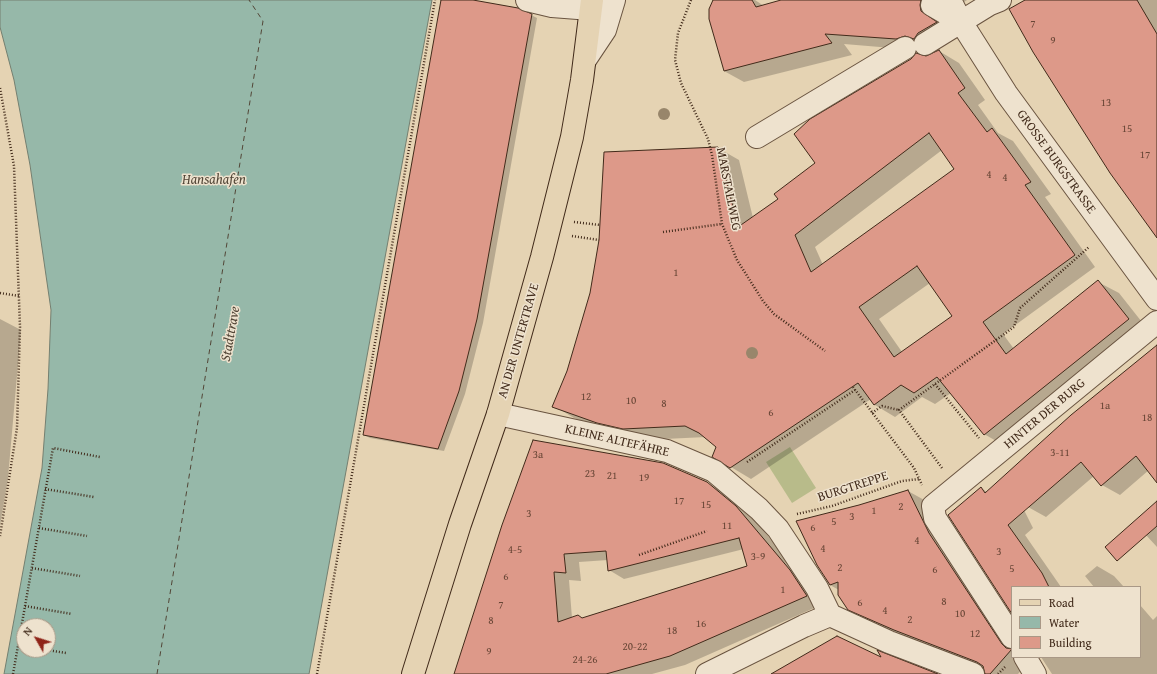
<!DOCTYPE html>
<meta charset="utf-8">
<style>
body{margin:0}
#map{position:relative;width:1157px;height:674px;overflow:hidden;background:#e5d3b3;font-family:"Gentium Book Plus",serif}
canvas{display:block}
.legend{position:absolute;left:1011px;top:586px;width:130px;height:72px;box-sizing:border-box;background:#eee2ce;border:1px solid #a99886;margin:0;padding:5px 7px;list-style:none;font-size:12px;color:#412a1a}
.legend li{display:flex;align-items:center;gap:8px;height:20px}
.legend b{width:20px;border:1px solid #a99886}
.north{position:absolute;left:16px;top:618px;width:40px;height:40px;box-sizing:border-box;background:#eee2ce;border:1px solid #a99886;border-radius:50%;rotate:309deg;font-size:11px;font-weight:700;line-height:16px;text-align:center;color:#412a1a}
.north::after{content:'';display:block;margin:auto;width:14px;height:18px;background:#8f2418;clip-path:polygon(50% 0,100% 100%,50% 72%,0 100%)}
</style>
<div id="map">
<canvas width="1157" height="674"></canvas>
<ul class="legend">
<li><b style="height:5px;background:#e5d3b3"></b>Road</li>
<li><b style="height:11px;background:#96b8a9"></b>Water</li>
<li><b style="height:11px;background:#dd9989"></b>Building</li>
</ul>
<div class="north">N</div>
</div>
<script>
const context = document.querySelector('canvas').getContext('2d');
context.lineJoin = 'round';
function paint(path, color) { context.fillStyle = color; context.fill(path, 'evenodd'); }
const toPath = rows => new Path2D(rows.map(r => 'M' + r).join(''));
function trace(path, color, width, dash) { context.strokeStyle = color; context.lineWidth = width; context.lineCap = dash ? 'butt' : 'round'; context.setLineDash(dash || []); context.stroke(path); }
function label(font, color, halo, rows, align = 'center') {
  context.font = font + ' "Gentium Book Plus",serif'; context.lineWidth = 3; context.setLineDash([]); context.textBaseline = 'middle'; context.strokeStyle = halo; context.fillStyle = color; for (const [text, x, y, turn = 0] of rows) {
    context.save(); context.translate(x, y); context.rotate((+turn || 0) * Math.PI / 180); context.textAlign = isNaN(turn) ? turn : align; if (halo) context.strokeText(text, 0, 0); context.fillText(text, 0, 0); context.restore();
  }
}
paint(toPath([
 [790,447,816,488,792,503,766,462]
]), '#b8bb8a');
const water = toPath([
 [0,0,432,0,309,674,4,674,42,468,48,389,51,310,30,165,14,80,0,27,0,0],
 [24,626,48,626,48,650,24,650,24,626]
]);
paint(water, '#96b8a9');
trace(water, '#747f70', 1);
paint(toPath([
 [442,0,467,0,531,15,537,18,483,323,465,394,444,451,370,438,364,435],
 [715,0,755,0,764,6,785,0,967,0,960,5,916,50,844,44,852,55,744,82,724,71],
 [1027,0,1157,0,1157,235,1010,9],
 [939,51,959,63,985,100,978,105,998,133,1013,141,1051,194,1045,197,1095,267,1003,334,1014,349,1098,282,1119,293,1149,331,1005,446,984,434,951,393,935,404,922,397,895,417,875,405,871,399,751,479,731,467,717,447,706,437,644,440,618,434,574,418,554,406,718,148,739,160,753,218,780,199,926,58],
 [942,150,956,169,823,265,815,247],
 [930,283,954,316,902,352,879,319],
 [0,319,21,330,8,478,0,526],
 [1157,355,1157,481,1149,470,1120,495,1102,485,1094,476,1046,517,1028,507,1023,508,1033,528,1025,535,1061,587,1012,587,1012,612,981,488,987,492],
 [707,483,723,492,751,516,805,580,821,605,685,665,652,674,455,674,503,525],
 [744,549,748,566,583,619,572,618,569,580,581,581,579,562,608,560,609,570,624,579],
 [908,491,926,501,1012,644,1012,657,1026,657,1031,660,1018,674,986,674,984,667,913,640,867,619,849,609,839,590,830,585,859,506],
 [1157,502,1157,547,1134,522],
 [1097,566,1114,576,1124,587,1094,587,1085,576],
 [1140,605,1153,620,1157,616,1157,674,1052,674,1041,657,1140,657]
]), '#0003');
trace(toPath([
 [157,674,263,21,249,0]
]), '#524637', 1, [5, 4]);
const building = toPath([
 [441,0,473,0,518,8,532,14,477,319,459,391,438,449,363,435,441,0],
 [713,0,752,0,756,7,781,0,921,0,920,5,921,11,937,22,918,33,914,39,905,36,896,39,825,34,832,43,724,71,709,19,709,9,713,0],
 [1025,0,1137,0,1157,34,1157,238,1110,173,1033,52,1009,9,1025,0],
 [939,50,965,88,958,93,987,132,992,128,1031,182,1025,185,1075,255,983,322,1006,354,1098,280,1129,319,984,435,937,377,914,393,901,385,874,405,858,383,730,468,712,457,716,447,699,433,685,426,623,429,597,423,552,407,567,371,590,293,599,240,604,152,718,147,738,227,778,199,774,194,815,163,794,134,810,119,911,59,916,53,926,56,939,50],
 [929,133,954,169,811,272,795,235,929,133],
 [917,266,952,316,894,357,859,307,917,266],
 [1157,345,1157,483,1136,456,1101,486,1081,462,1008,525,1042,573,1049,587,1012,587,1012,614,948,515,981,487,985,493,1071,415,1157,345],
 [533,440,663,463,707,482,736,506,790,570,807,596,670,656,606,674,454,674,502,525,533,440],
 [739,538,747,566,582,618,578,615,558,622,554,572,566,573,564,554,606,551,608,571,739,538],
 [908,490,929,533,1002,644,1006,648,1012,649,990,674,985,674,983,666,977,662,894,630,848,610,838,595,838,582,830,585,817,565,796,521,859,505,908,490],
 [1157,501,1157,526,1117,561,1105,547,1157,501],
 [837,636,881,657,877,650,938,674,771,674,837,636]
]);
paint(building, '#dd9989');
trace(building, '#412a1a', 1);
const minor = toPath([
 [527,0,552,6,591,9],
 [950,0,961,22,1006,93,1157,299],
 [932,5,961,22],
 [925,44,990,4,1000,0],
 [585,60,605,30,614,0],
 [757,137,905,48],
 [498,414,667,451,714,471,759,509,778,529,817,588,830,615],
 [1012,637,935,518,933,506,1157,322],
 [1025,657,1035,674],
 [707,674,804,626,830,615,889,642,973,674]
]);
const major = toPath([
 [413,674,460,524,498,414,542,257,572,137,582,80,592,0]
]);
trace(minor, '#6a5440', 24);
trace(major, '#412a1a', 24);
trace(toPath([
 [691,0,678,33,675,60,681,83,708,139,712,155,722,224,737,260,763,301,774,314,825,351],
 [0,88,14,166,20,327,17,428,0,536],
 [574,222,600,225],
 [663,232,722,224],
 [572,236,599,240],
 [0,293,19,296],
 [935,384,979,438],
 [853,387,914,468,922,485],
 [872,413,882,406,899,410],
 [747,462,855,390],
 [942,468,899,410,1014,327,1020,308,1089,247],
 [45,489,94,497],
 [797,514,832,506,902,481,919,479],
 [39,528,87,536],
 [639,555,707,531],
 [32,568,80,576],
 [25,606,72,614],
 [18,645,24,646],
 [47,650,66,653],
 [13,674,53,448,100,457],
 [317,674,435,0],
 [998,674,1005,667]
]), '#412a1a', 2.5, [1, 2]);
trace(minor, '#eee2ce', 22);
trace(major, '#e5d3b3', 22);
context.fillStyle = '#98866b';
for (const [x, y] of [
 [664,114],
 [752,353]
]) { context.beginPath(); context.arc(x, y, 6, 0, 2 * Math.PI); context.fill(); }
label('11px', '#684636', null, [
 ["7",1033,24],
 ["9",1053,41],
 ["13",1106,103],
 ["15",1127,129],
 ["17",1145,155],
 ["4",989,175],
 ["4",1005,178],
 ["1",676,273],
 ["12",586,397],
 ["10",631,401],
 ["8",664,404],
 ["1a",1105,406],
 ["6",771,413],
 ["18",1147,418],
 ["3-11",1060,453],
 ["3a",538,455],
 ["23",590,474],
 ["21",612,476],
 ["19",644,478],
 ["17",679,501],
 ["15",706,505],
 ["2",901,507],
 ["1",874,511],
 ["3",529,514],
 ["3",852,517],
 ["5",834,522],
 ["11",727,526],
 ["6",813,528],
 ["4",917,541],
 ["4",823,549],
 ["4-5",515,550],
 ["3",999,552],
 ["3-9",758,557],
 ["2",840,568],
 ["5",1012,569],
 ["6",935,570],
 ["6",506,577],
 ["1",783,590],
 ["8",944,602],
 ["6",860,603],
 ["7",501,605],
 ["4",885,611],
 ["10",960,614],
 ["2",910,620],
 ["8",491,621],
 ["16",701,624],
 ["18",672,631],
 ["12",975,634],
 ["20-22",635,647],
 ["9",489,652],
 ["24-26",585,660]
]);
label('13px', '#412a1a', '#eee2ce', [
 ["GROSSE BURGSTRASSE",1056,162,54],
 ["MARSTALLWEG",728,189,79],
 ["AN DER UNTERTRAVE",519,341,-74],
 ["HINTER DER BURG",1045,414,-40],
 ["KLEINE ALTEFÄHRE",617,441,13],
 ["BURGTREPPE",853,487,-18]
]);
label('italic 14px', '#524637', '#eee2ce', [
 ["Hansahafen",214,180],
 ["Stadttrave",231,334,-80]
]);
</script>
